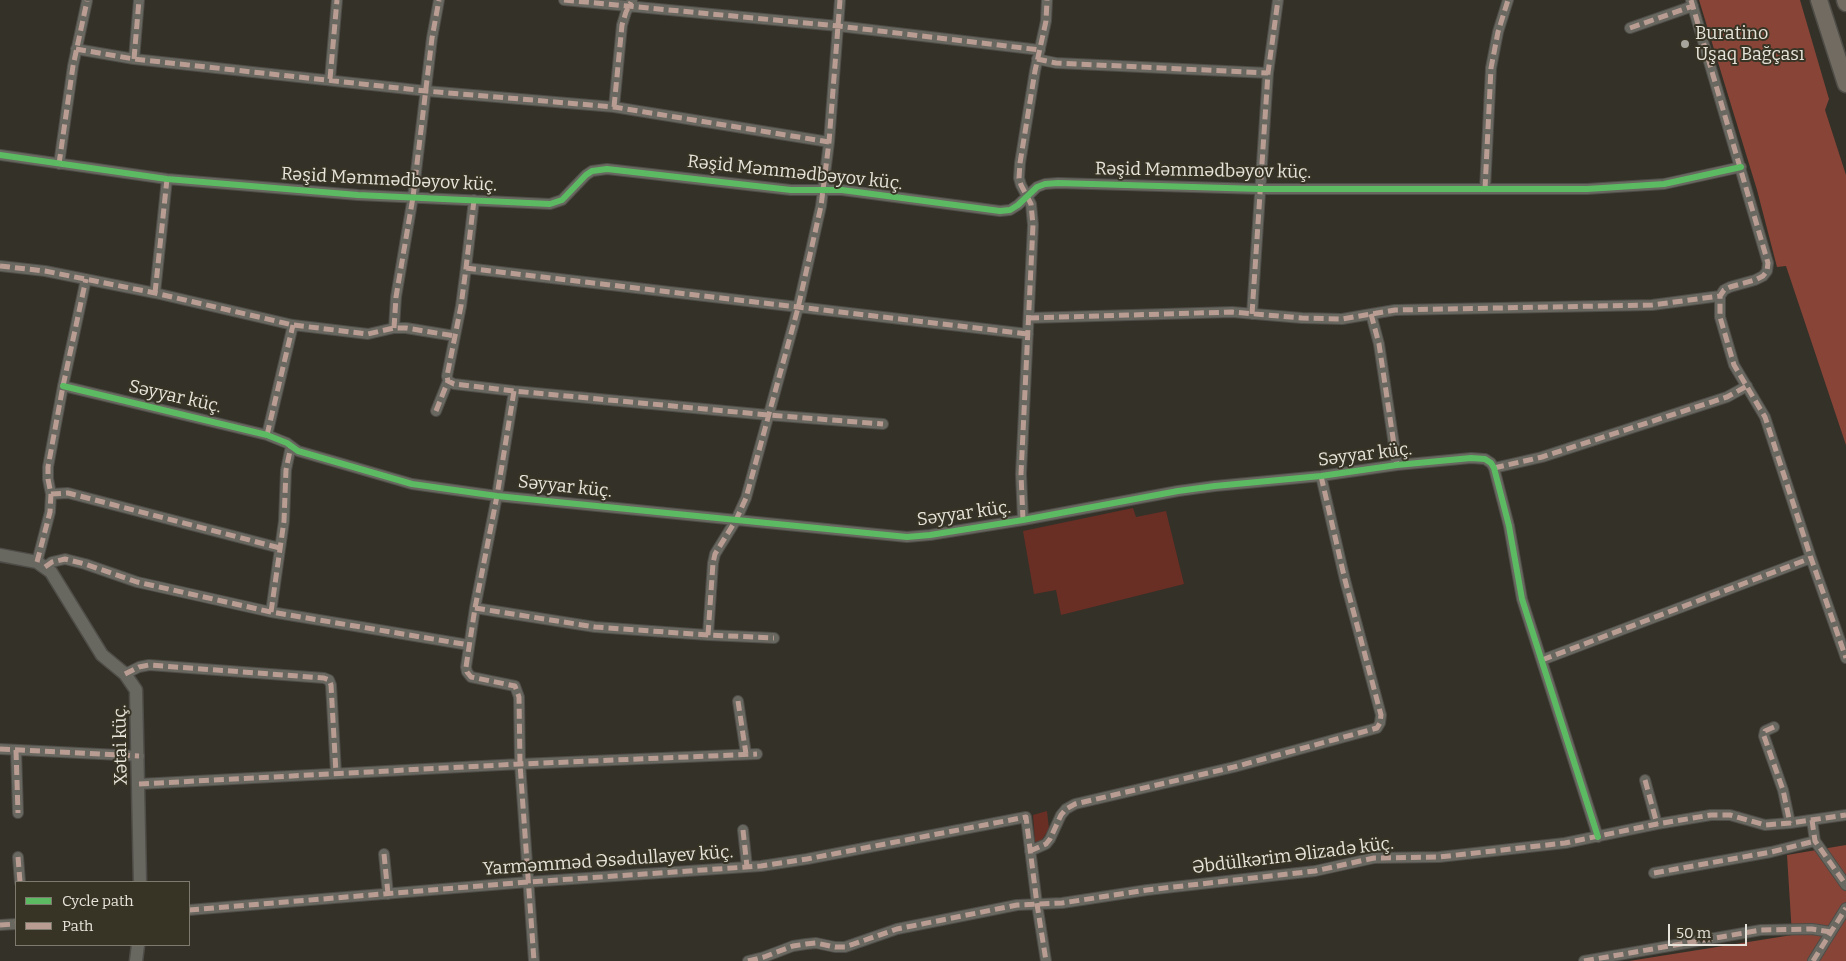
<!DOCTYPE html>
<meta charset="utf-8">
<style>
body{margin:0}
#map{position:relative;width:1846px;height:961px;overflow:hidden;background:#343129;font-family:Bitter,serif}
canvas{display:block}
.legend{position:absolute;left:15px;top:881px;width:175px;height:65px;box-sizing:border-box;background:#383425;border:1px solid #7e7a6d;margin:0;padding:6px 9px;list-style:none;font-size:15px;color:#e6e4da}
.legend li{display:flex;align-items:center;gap:10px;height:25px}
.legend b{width:25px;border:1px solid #7e7a6d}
.scale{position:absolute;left:1668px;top:924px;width:79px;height:22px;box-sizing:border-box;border:2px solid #e6e4da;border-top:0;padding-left:6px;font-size:15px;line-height:18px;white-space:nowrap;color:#e6e4da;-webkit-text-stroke:4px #383425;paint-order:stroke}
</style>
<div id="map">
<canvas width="1846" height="961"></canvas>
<ul class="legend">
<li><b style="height:6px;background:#5cba63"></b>Cycle path</li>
<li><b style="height:6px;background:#b99d93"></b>Path</li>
</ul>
<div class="scale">50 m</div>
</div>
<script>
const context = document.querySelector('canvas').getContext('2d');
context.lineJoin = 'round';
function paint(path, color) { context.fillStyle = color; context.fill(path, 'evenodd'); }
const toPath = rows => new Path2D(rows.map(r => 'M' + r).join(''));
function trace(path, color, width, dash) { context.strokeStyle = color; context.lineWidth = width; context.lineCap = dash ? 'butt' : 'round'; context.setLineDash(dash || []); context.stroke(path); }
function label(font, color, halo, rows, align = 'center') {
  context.font = font + ' Bitter,serif'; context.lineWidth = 4; context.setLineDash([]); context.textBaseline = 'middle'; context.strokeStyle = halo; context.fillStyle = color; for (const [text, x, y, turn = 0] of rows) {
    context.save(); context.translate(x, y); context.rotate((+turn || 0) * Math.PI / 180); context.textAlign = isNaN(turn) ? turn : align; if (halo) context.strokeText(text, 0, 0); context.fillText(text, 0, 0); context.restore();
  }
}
paint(toPath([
 [1133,508,1136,517,1166,511,1184,584,1061,615,1056,590,1034,594,1023,531],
 [1047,811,1049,829,1041,841,1035,842,1033,815]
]), '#692e24');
paint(toPath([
 [1699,0,1800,0,1829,99,1825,110,1846,175,1846,445,1786,266,1777,267,1757,190],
 [1846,845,1846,961,1629,961,1792,935,1787,855]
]), '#884437');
const minor = toPath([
 [564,0,838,26,1040,50],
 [1691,0,1768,263,1767,271,1763,276,1755,280,1730,287,1724,290,1720,296,1720,317,1734,365,1765,417,1811,558,1846,658],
 [1630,28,1693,6],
 [76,49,134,59,426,91,614,107,829,142],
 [134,59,139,0],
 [1037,59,1056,63,1268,73],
 [330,79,337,0],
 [614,107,622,25,626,12,632,1],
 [0,155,167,179,358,195,550,204,562,200,586,175,592,171,607,169,791,190,842,190,1000,211,1010,210,1018,205,1037,187,1045,184,1058,183,1260,189,1587,189,1664,184,1741,167],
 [59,164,73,66,87,1],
 [1485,189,1491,68,1498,32,1508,0],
 [474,200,466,268,461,306,447,376,448,381,454,384,514,391,768,415,883,424],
 [0,266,45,271,155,293,293,325,368,334,394,328,406,328,455,336],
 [466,268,1028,334],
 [155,293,167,179],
 [1252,314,1268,73,1278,0],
 [1371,314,1379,344,1397,465],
 [1029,318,1232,312,1302,318,1342,319,1395,310,1652,305,1720,296],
 [394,328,396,297,413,197,432,38,439,0],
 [63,386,267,435,287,443,298,451,412,484,497,496,907,537,930,535,1023,520,1178,491,1215,486,1321,476,1397,465,1471,458,1485,459,1491,463,1494,468,1509,526,1522,599,1598,837],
 [514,391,497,496,475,608,466,667,467,672,471,677,515,686,519,697,520,764,534,961],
 [436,411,448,381],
 [267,435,293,325],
 [1494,468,1542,457,1727,397,1747,386],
 [51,494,68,493,280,548],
 [1023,520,1021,474,1033,225,1031,204,1021,185,1019,178,1020,163,1035,71,1046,21,1047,0],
 [37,562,50,512,51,494,48,479,48,467,63,386,86,279],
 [45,567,52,562,65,559,85,564,137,582,271,612,469,645],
 [475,608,595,627,708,635,774,638],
 [271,612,284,521,286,470,291,446],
 [708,635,713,563,715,554,736,520,746,498,798,308,821,206,829,142,840,0],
 [1542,660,1811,558],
 [125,674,139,667,149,665,324,678,329,680,331,685,336,773],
 [738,701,746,754],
 [1774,727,1765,731,1764,736,1783,790,1790,823],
 [0,749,139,756],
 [16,750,18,813],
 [1645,780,1657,824],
 [139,784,520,764,757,754],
 [1812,820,1815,841,1846,885],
 [743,830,747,867],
 [1030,851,1046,844,1050,839,1061,815,1066,809,1075,804,1234,767,1377,728,1380,723,1381,715,1345,580,1321,476],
 [384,854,388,894],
 [18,857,20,882],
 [1654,873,1771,852,1815,841],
 [189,910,528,882,761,866,807,859,1026,817,1037,904,1046,961],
 [0,925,16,924],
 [748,961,764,957,793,946,806,944,816,943,835,947,845,947,897,929,1017,905,1062,903,1147,890,1315,871,1374,858,1439,857,1565,843,1657,824,1711,815,1730,815,1765,825,1790,823,1846,815],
 [1584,961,1761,930,1812,929,1831,932],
 [1813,961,1846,908]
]);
const tertiary = toPath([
 [0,555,37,562,51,572,102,655,125,674,136,690,140,882],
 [136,961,138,945]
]);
const primary = toPath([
 [1819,0,1846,84],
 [1845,0,1846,3]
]);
trace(minor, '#4f4d47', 12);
trace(tertiary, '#4f4d47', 15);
trace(primary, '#4f4d47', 19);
trace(minor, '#686760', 10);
trace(tertiary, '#686760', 12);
trace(primary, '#716b61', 16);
trace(toPath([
 [564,0,838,26,1040,50],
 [1691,0,1768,263,1767,271,1763,276,1755,280,1730,287,1724,290,1720,296,1720,317,1734,365,1765,417,1811,558,1846,658],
 [1630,28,1693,6],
 [76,49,134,59,426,91,614,107,829,142],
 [134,59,139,0],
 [1037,59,1056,63,1268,73],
 [330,79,337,0],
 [614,107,622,25,626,12,631,2],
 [59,164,73,66,87,1],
 [1485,189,1491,68,1498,32,1508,0],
 [474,200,466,268,461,306,447,376,448,381,454,384,514,391,768,415,883,424],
 [0,266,45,271,155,293,293,325,368,334,394,328,406,328,455,336],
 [466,268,1028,334],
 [155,293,167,179],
 [1252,314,1268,73,1278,0],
 [1371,314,1379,344,1397,465],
 [1029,318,1232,312,1302,318,1342,319,1395,310,1652,305,1720,296],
 [394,328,396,297,413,197,432,38,439,0],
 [514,391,497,496,475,608,466,667,467,672,471,677,515,686,519,697,520,764,534,961],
 [436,411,448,381],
 [267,435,293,325],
 [1494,468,1542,457,1727,397,1747,386],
 [51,494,68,493,280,548],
 [1023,520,1021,474,1033,225,1031,204,1021,185,1019,178,1020,163,1035,71,1046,21,1047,0],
 [37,562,50,512,51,494,48,479,48,467,63,386,86,279],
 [45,567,52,562,65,559,85,564,137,582,271,612,469,645],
 [475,608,595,627,708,635,774,638],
 [271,612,284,521,286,470,291,446],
 [708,635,713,563,715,554,736,520,746,498,798,308,821,206,829,142,840,0],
 [1542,660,1811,558],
 [125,674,139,667,149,665,324,678,329,680,331,685,336,773],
 [738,701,746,754],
 [1774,727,1765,731,1764,736,1783,790,1790,823],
 [0,749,139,756],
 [16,750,18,813],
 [1645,780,1657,824],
 [139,784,520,764,757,754],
 [1812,820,1815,841,1846,885],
 [743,830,747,867],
 [1030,851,1046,844,1050,839,1061,815,1066,809,1075,804,1234,767,1377,728,1380,723,1381,715,1345,580,1321,476],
 [384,854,388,894],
 [18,857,20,882],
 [1654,873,1771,852,1815,841],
 [189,910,528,882,761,866,807,859,1026,817,1037,904,1046,961],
 [0,925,16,924],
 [748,961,764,957,793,946,806,944,816,943,835,947,845,947,897,929,1017,905,1062,903,1147,890,1315,871,1374,858,1439,857,1565,843,1657,824,1711,815,1730,815,1765,825,1790,823,1846,815],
 [1584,961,1761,930,1812,929,1831,932],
 [1813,961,1846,908]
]), '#b99d93', 5, [10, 5]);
trace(toPath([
 [0,155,167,179,358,195,550,204,562,200,586,175,592,171,607,169,791,190,842,190,1000,211,1010,210,1018,205,1037,187,1045,184,1058,183,1260,189,1587,189,1664,184,1741,167],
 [63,386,267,435,287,443,298,451,412,484,497,496,907,537,930,535,1023,520,1178,491,1215,486,1321,476,1397,465,1471,458,1485,459,1491,463,1494,468,1509,526,1522,599,1598,837]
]), '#5cba63', 6);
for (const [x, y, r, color] of [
 [1685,44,5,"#a8a59c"]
]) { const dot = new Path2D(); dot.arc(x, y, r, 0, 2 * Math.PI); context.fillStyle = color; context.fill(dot); trace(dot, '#383425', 2); }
label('18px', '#e6e4da', '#383425', [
 ["Buratino",1695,34],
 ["Uşaq Bağçası",1695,55]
], 'left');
label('18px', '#e6e4da', '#383425', [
 ["Rəşid Məmmədbəyov küç.",1203,171,1],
 ["Rəşid Məmmədbəyov küç.",795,173,6],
 ["Rəşid Məmmədbəyov küç.",389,180,3],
 ["Səyyar küç.",175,397,13],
 ["Səyyar küç.",1365,455,-7],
 ["Səyyar küç.",565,487,6],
 ["Səyyar küç.",964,514,-8],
 ["Xətai küç.",121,745,-91],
 ["Əbdülkərim Əlizadə küç.",1293,856,-7],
 ["Yarməmməd Əsədullayev küç.",608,861,-4]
]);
</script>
